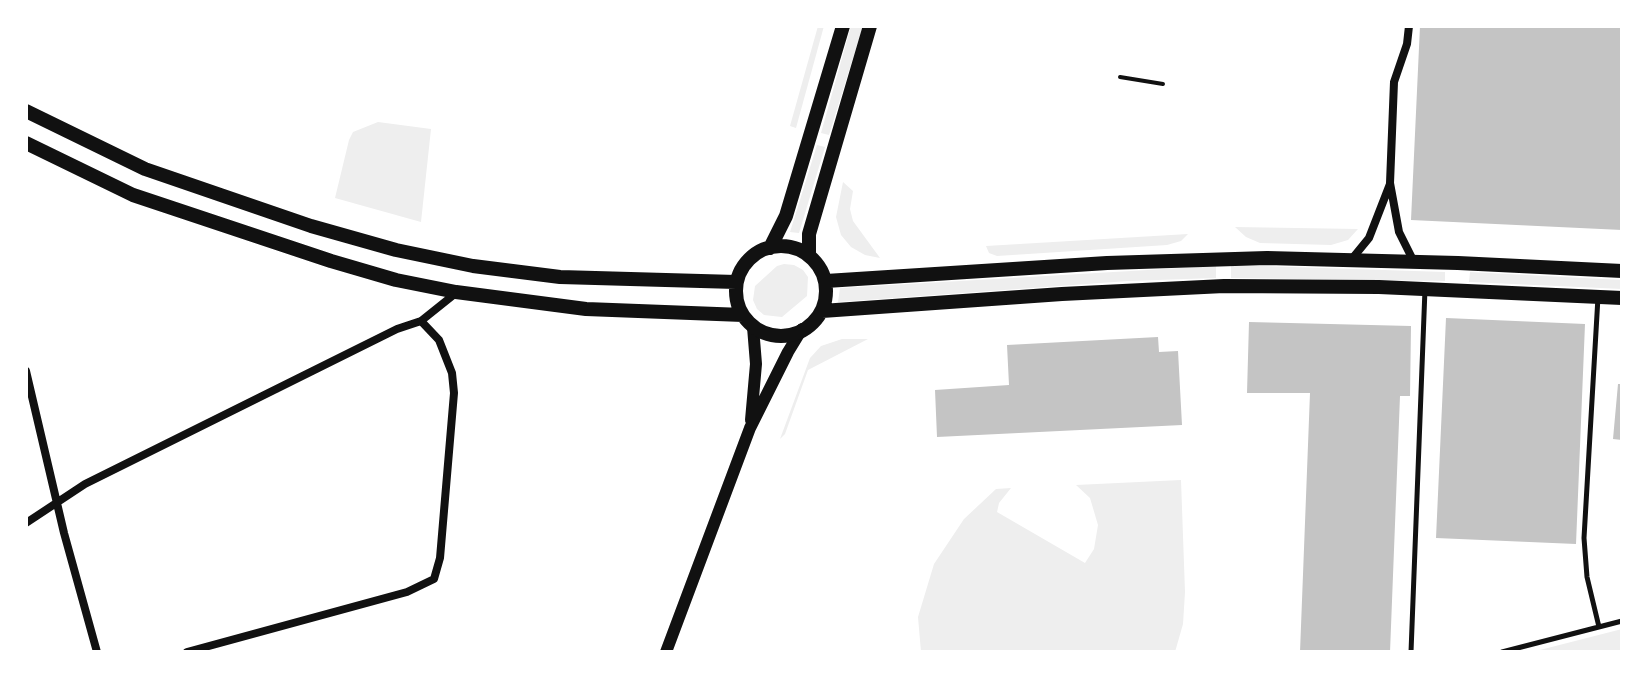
<!DOCTYPE html>
<style>
body{margin:0}
#map{position:relative;width:1648px;height:678px;overflow:hidden;background:#fff;font-family:Overpass,sans-serif}
canvas{display:block}
.frame{position:absolute;inset:0;border:28px solid #fff;pointer-events:none}
</style>
<div id="map">
<canvas width="1648" height="678"></canvas>
<div class="frame"></div>
</div>
<script>
const context = document.querySelector('canvas').getContext('2d');
context.lineJoin = 'round';
function paint(path, color) { context.fillStyle = color; context.fill(path, 'evenodd'); }
const toPath = rows => new Path2D(rows.map(r => 'M' + r).join(''));
function trace(path, color, width, dash) { context.strokeStyle = color; context.lineWidth = width; context.lineCap = dash ? 'butt' : 'round'; context.setLineDash(dash || []); context.stroke(path); }
paint(toPath([
 [818,26,824,26,796,128,790,126],
 [851,26,863,26,829,135,821,133],
 [378,122,431,129,421,222,335,198,349,140,353,132],
 [817,145,825,147,799,233,790,232],
 [843,182,853,191,850,209,853,221,880,258,865,255,851,247,841,235,836,217],
 [1235,227,1358,229,1348,240,1331,245,1260,243,1246,237],
 [1188,234,1181,241,1167,245,997,256,989,253,986,246],
 [784,264,794,265,803,270,808,277,807,296,782,317,764,315,757,309,753,300,755,286,777,266],
 [1231,265,1445,272,1445,281,1231,278],
 [1216,266,1216,278,1128,281,838,302,840,288],
 [1470,272,1622,280,1622,289,1469,282],
 [842,339,868,339,808,370,785,434,780,439,810,358,821,346],
 [1181,480,1185,592,1183,624,1175,652,921,652,918,617,934,564,964,519,996,489,1011,488,999,503,997,512,1085,563,1094,549,1098,525,1090,498,1076,485],
 [1622,629,1622,652,1532,652]
]), '#eee');
paint(toPath([
 [1420,26,1622,26,1622,230,1411,220],
 [1446,318,1585,324,1576,544,1436,538],
 [1249,322,1411,326,1410,396,1400,396,1390,652,1300,652,1310,393,1247,393],
 [1158,337,1159,352,1178,351,1182,425,937,437,935,390,1009,385,1007,345],
 [1618,384,1622,384,1622,440,1613,439]
]), '#c4c4c4');
trace(toPath([
 [1120,77,1163,84]
]), '#111', 4);
trace(toPath([
 [1598,297,1584,538,1587,577,1599,627],
 [1411,652,1425,289],
 [1502,652,1622,621]
]), '#111', 5);
trace(toPath([
 [1409,26,1407,44,1394,82,1390,183,1399,232,1414,262],
 [1351,260,1369,238,1390,184],
 [26,371,64,533,97,652],
 [26,523,85,484,397,329,421,321,456,293],
 [187,652,407,592,434,579,440,558,454,393,452,373,439,340,421,321]
]), '#111', 8);
trace(toPath([
 [751,420,756,364,753,327],
 [666,652,750,428,788,352,802,329]
]), '#111', 12);
trace(toPath([
 [26,111,145,169,311,226,396,250,473,266,560,277,736,282],
 [26,143,133,195,331,261,396,280,456,292,586,309,743,315],
 '736 291a45 45 0 1 1 90 0a45 45 0 1 1-90 0Z',
 [770,248,786,216,843,26],
 [809,255,809,234,870,26],
 [826,281,1107,263,1267,258,1458,263,1622,271],
 [822,311,1062,294,1224,286,1379,287,1622,298]
]), '#111', 14);
</script>
